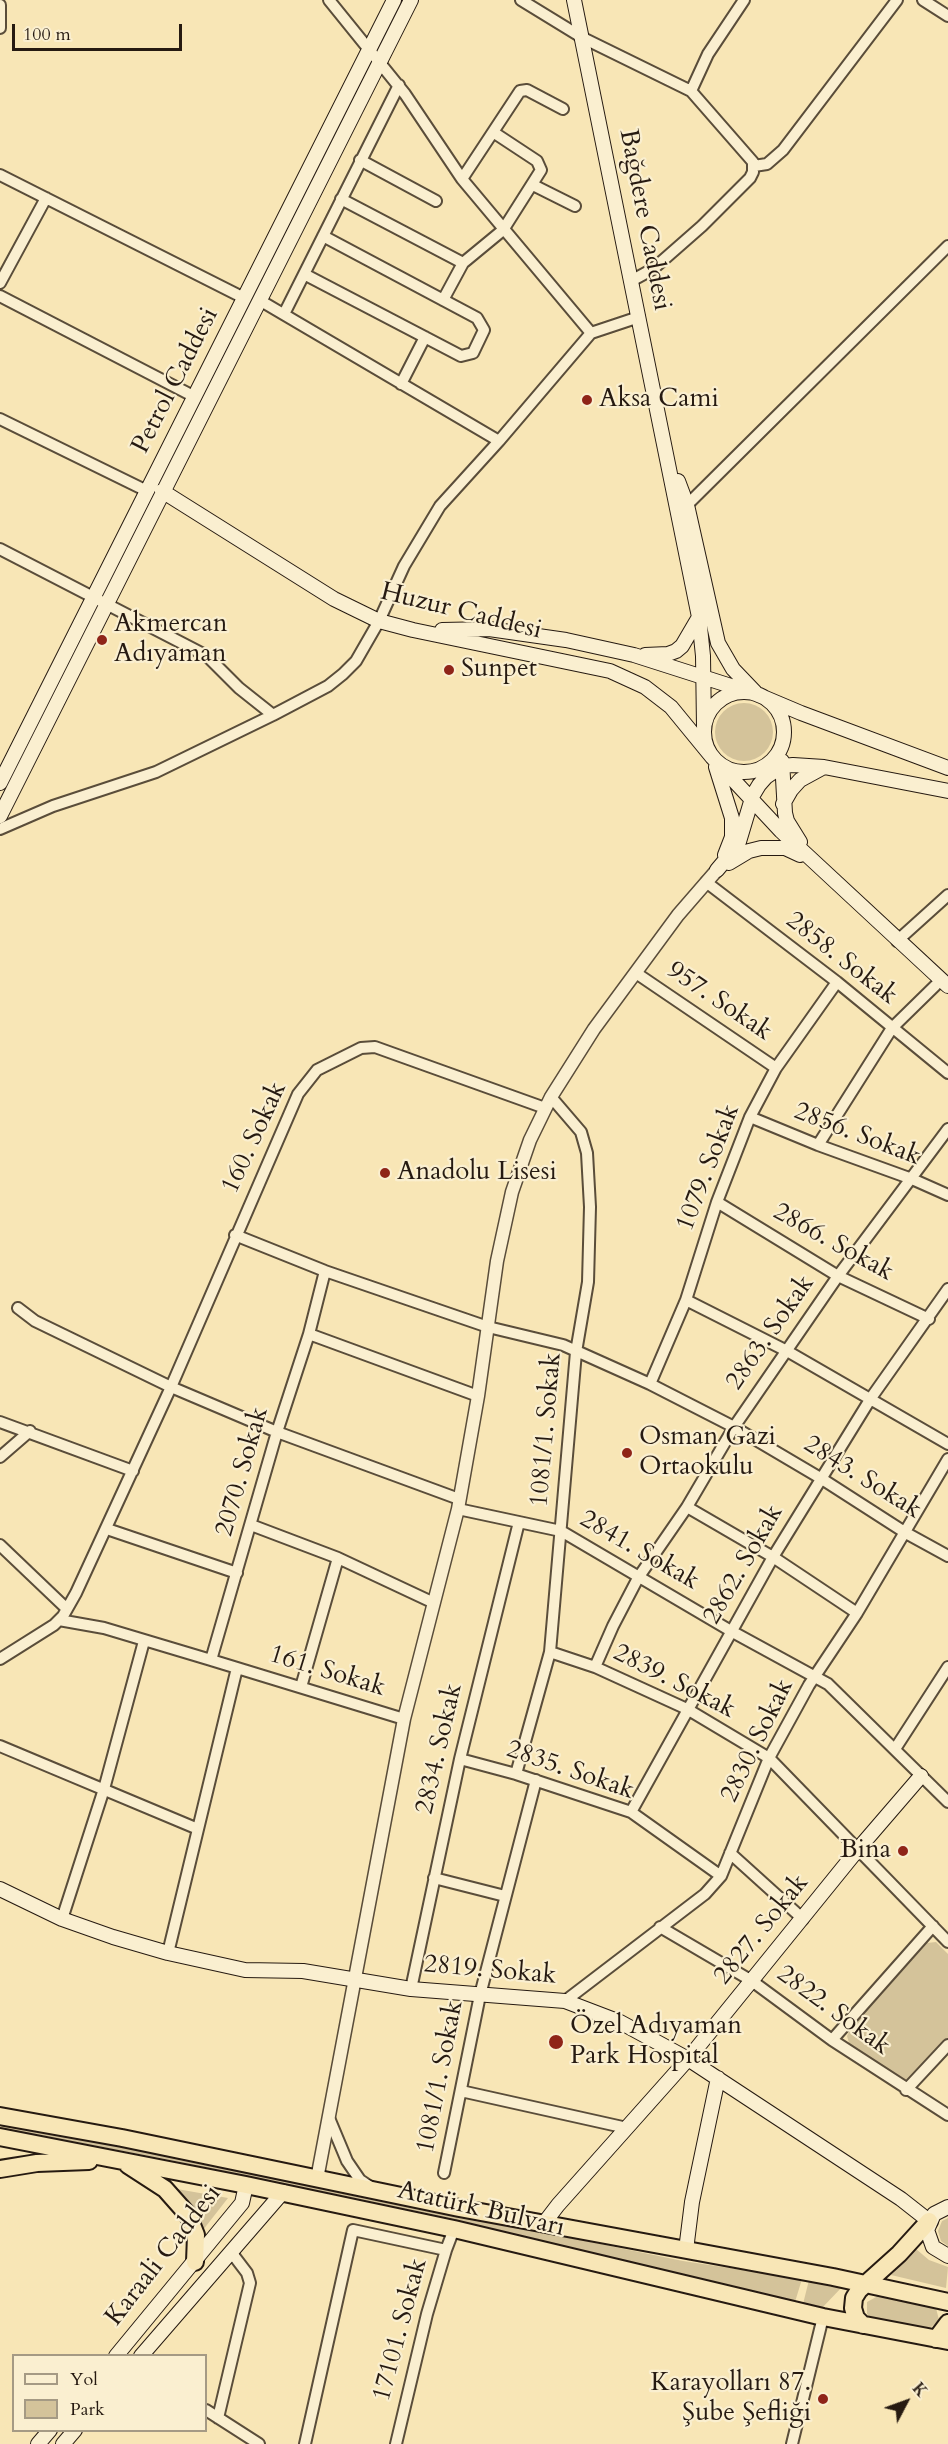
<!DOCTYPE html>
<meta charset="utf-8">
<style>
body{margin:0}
#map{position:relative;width:948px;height:2444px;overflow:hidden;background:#f8e6b6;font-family:Cardo,serif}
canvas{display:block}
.legend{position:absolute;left:12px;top:2354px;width:195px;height:78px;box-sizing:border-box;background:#faefd0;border:2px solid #a59a84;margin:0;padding:8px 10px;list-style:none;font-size:18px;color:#261a11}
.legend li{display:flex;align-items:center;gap:12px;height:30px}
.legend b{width:30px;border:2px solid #a59a84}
.north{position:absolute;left:876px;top:2372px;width:60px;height:60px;-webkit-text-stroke:4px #faefd0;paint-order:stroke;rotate:49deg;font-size:16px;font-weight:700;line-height:24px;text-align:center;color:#261a11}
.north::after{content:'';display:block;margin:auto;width:21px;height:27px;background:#261a11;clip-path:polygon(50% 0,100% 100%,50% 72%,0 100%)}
.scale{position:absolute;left:12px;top:24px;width:170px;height:27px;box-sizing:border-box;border:3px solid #261a11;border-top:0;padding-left:8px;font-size:18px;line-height:21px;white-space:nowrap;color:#261a11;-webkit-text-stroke:4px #faefd0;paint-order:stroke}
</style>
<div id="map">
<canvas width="948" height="2444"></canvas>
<ul class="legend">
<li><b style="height:8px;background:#faefd0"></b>Yol</li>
<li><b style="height:16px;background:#d4c39a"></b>Park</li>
</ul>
<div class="north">K</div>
<div class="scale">100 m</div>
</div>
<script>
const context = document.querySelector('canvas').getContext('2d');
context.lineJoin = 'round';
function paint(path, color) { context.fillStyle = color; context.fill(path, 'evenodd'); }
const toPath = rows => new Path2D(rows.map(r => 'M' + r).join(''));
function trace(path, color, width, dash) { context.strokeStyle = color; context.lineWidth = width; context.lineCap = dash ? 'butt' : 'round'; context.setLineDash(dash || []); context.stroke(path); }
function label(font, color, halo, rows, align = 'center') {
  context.font = font + ' Cardo,serif'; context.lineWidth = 4.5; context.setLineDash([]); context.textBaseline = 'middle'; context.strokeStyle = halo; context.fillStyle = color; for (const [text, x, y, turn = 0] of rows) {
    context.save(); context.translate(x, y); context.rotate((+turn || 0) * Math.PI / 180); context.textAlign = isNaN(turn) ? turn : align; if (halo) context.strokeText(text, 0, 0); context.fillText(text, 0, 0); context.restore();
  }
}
paint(toPath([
 '715 732a29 29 0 1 1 58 0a29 29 0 1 1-58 0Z',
 [936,1942,948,1954,948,2039,906,2085,849,2043,847,2036,851,2028,927,1943],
 [2,2125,166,2155,683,2261,802,2279,795,2302,455,2221,165,2159,1,2128],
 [177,2189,228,2198,203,2230,195,2211],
 [948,2218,948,2246,941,2241,938,2231,942,2221],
 [916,2249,929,2260,948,2267,946,2288,891,2275],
 [809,2280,842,2287,822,2308,803,2304],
 [878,2296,936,2308,939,2320,930,2328,871,2318,867,2314,867,2302]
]), '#d4c39a');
const minor = toPath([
 [329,0,405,94,462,179,591,333,639,317],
 [521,0,583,38,691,91,753,162,753,172,750,178,702,226,653,269,631,281],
 [923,0,948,16],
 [0,5,0,28],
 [691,91,708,54,744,0],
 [360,160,436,201],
 [754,166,767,164,783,150,897,0],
 [0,175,244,298],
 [462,179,520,91,527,90,563,109],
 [533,185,575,206],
 [341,199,463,263],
 [304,274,461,356,473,353,484,330,477,318,323,236],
 [0,283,46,198],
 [0,296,195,397],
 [443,300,463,263,503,230,541,170,537,161,493,132],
 [261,301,499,441],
 [284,314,399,85],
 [401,384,425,337],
 [0,419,147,491],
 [681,508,687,505,948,246],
 [0,549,207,656,239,688,273,715],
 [0,829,53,806,156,772,273,715,328,686,343,674,356,661,379,621,404,566,440,506,499,441,591,333],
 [706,882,837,982,948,1073],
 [897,941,948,895],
 [636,973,776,1068],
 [750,1117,818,1145,912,1179,948,1195],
 [818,1145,892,1028,940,981],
 [717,1202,838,1276,929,1319],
 [235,1235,325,1271,488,1327,563,1345,650,1384,734,1427,822,1479,906,1533,948,1556],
 [325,1271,309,1334,277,1432,211,1660,404,1719],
 [686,1300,787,1351,948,1444],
 [18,1308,35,1321,171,1387,277,1432,459,1499],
 [309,1334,478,1396],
 [650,1384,686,1300,717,1202,750,1117,776,1068,837,982],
 [0,1422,133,1471],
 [0,1457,30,1431],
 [687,1507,773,1557,857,1613],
 [458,1509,561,1531,731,1631,828,1684,948,1802],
 [251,1525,338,1558,434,1603],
 [107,1529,237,1573],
 [0,1545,67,1609],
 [59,1620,104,1628,211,1660],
 [550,1652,595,1667,687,1709,769,1758,948,1942],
 [0,1659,54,1625,63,1616,76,1593,171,1387,298,1094,317,1070,361,1048,375,1047,545,1108],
 [595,1667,613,1626,638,1578,687,1507,734,1427,838,1276,948,1129],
 [301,1687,338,1558],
 [0,1746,198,1829],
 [895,1749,948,1667],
 [460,1759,516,1774,631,1812,721,1876],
 [516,1774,550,1652,576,1352,588,1282,590,1207,587,1153,581,1132,551,1097],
 [631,1812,773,1557,871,1398,948,1289],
 [730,1853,803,1919],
 [434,1878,505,1896],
 [62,1919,104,1789,144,1641],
 [660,1927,752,1981,832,2040,948,2115],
 [168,1953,237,1668],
 [411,1989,460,1759,519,1522],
 [565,2001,705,1894,721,1876,769,1758,809,1685,857,1613,948,1459],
 [832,2040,933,1926],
 [906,2090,948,2045],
 [461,2091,627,2128],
 [329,2118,347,2161,360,2180,372,2188],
 [444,2173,480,1995,536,1780],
 [206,2410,259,2444],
 [218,2418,250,2283,247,2273,231,2252],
 [305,2444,353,2230,446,2250],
 [396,2444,427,2314,446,2250,454,2229],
 [792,2444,823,2317]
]);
const tertiary = toPath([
 [317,2179,404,1719,458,1509,478,1396,497,1261,512,1192,530,1140,551,1097,594,1029,678,915,717,870]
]);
const secondary = toPath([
 [574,0,699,617,703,656,704,727],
 [678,481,687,505,718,643,733,669,755,692],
 [162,491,334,599,379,621,413,630,610,671,645,687,671,707,712,757,781,831,948,986],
 [442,630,489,629,566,640,634,655,756,694,801,713,948,768],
 [645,655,668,654,676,651,682,646,699,617],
 '704 732a40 40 0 1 1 80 0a40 40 0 1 1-80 0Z',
 [782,761,785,813,787,821,800,842],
 [716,767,732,818,732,837,725,855],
 [764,768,793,765,824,767,948,791],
 [0,783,394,0],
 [783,804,791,790,800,780,822,768],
 [0,816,411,0],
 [729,863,749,851,761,848,785,848,800,855],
 [717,870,738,845,753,795,759,785,766,777,779,768],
 [0,1889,62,1919,113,1937,168,1953,245,1970,303,1971,411,1989,565,2001,620,2022,688,2059,901,2199,929,2221],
 [948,2207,934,2214,927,2230,933,2247,948,2256],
 [545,2222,558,2205,688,2059,859,1848,921,1776],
 [686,2250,692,2202,718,2078],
 [116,2356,242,2203,246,2185],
 [141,2356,283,2192],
 [38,2444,50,2430],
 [63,2444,75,2430]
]);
const trunk = toPath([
 [0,2116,122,2138,459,2208,833,2277,948,2302],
 [0,2137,246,2185,454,2229,823,2317,948,2341],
 [128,2165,165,2189,188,2215,196,2235,195,2262],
 [0,2169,37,2163,89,2161],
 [863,2325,856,2318,853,2308,854,2298,859,2290,899,2254,929,2221],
 [936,2339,948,2323]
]);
trace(minor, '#5a4d3a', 14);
trace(tertiary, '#5a4d3a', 15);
trace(secondary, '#261a11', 16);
trace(trunk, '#261a11', 20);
trace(minor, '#faefd0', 10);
trace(tertiary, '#faefd0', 12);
trace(secondary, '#faefd0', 14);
trace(trunk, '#f8e6b6', 16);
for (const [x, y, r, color] of [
 [587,400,6,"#8f2418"],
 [102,640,6,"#8f2418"],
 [449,670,6,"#8f2418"],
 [385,1173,6,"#8f2418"],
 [627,1453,6,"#8f2418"],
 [903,1851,6,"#8f2418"],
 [556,2042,8,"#8f2418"],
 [823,2399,6,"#8f2418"]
]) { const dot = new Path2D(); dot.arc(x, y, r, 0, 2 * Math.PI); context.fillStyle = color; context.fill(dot); trace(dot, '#faefd0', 2); }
label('26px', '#261a11', '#faefd0', [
 ["Bağdere Caddesi",644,220,79],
 ["Petrol Caddesi",176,381,-63],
 ["Huzur Caddesi",461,612,14],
 ["2858. Sokak",841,959,38],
 ["957. Sokak",719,1002,34],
 ["2856. Sokak",857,1135,21],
 ["160. Sokak",255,1138,-65],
 ["1079. Sokak",709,1168,-69],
 ["2866. Sokak",833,1243,29],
 ["2863. Sokak",771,1333,-55],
 ["1081/1. Sokak",547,1430,-85],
 ["2070. Sokak",243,1472,-74],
 ["2843. Sokak",862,1478,32],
 ["2841. Sokak",639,1551,30],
 ["2862. Sokak",744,1565,-60],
 ["161. Sokak",327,1672,17],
 ["2839. Sokak",674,1682,27],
 ["2830. Sokak",758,1741,-64],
 ["2834. Sokak",440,1749,-77],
 ["2835. Sokak",570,1771,19],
 ["2827. Sokak",762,1930,-51],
 ["2819. Sokak",490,1971,5],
 ["2822. Sokak",833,2011,36],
 ["1081/1. Sokak",441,2077,-79],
 ["Atatürk Bulvarı",481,2210,13],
 ["Karaali Caddesi",164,2256,-52],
 ["17101. Sokak",401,2330,-75]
]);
label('26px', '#261a11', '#faefd0', [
 ["Aksa Cami",599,400],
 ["Akmercan",114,625],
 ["Adıyaman",114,655],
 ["Sunpet",461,670],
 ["Anadolu Lisesi",397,1173],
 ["Osman Gazi",639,1438],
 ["Ortaokulu",639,1468],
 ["Bina",891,1851,"right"],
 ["Özel Adıyaman",570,2027],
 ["Park Hospital",570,2057],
 ["Karayolları 87.",811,2384,"right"],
 ["Şube Şefliği",811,2414,"right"]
], 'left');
</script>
